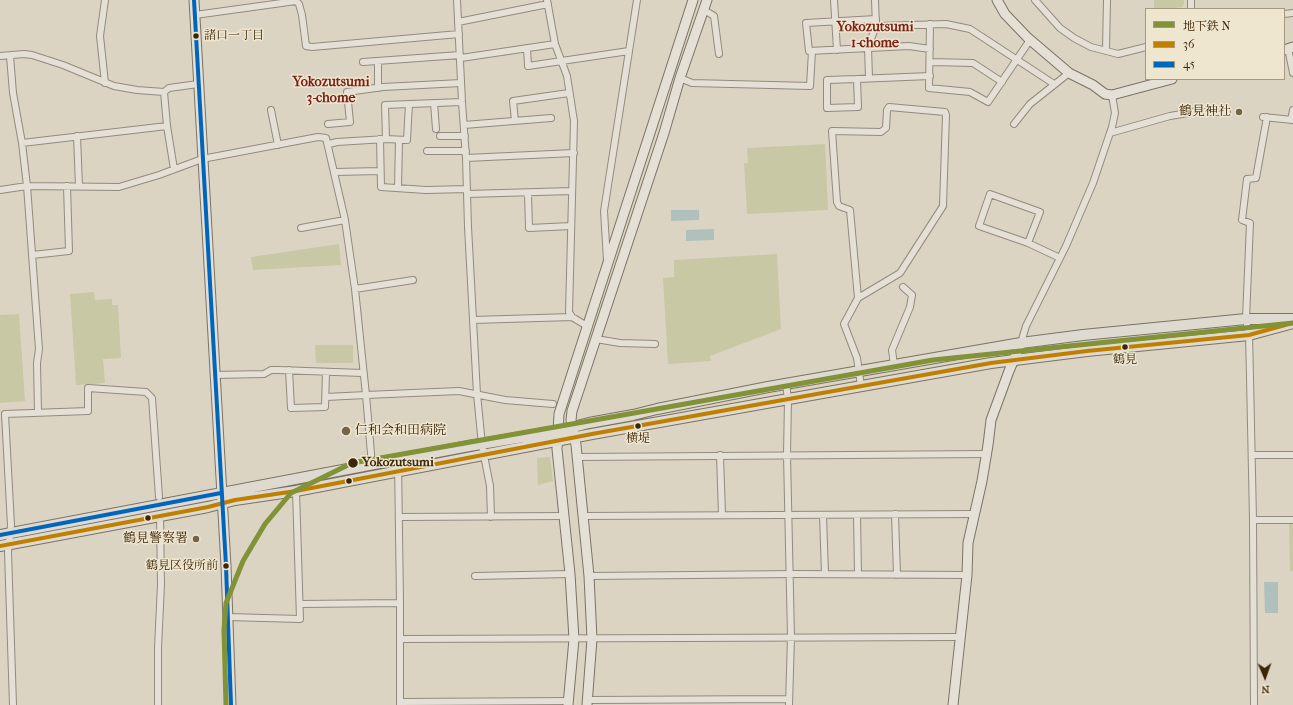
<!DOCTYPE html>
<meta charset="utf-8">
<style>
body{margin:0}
#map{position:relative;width:1293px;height:705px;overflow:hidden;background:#dcd4c2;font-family:"IM FELL French Canon","Noto Serif JP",serif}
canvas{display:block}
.legend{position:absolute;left:1145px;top:8px;width:140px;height:72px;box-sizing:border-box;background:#efe6d0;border:1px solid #a79980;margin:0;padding:5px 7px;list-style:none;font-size:12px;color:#3b2608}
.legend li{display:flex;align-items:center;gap:8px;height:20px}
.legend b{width:20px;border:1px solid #a79980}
.north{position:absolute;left:1245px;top:657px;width:40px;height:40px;-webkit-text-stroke:3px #efe6d0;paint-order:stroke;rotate:178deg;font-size:11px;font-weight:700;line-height:16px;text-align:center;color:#3b2608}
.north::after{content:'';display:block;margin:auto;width:14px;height:18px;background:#3b2608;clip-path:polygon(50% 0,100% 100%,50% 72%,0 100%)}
</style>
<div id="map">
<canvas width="1293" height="705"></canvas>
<ul class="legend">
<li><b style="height:5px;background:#829237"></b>地下鉄 N</li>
<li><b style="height:5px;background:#bf8002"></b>36</li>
<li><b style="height:5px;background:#0065bd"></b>45</li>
</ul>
<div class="north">N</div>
</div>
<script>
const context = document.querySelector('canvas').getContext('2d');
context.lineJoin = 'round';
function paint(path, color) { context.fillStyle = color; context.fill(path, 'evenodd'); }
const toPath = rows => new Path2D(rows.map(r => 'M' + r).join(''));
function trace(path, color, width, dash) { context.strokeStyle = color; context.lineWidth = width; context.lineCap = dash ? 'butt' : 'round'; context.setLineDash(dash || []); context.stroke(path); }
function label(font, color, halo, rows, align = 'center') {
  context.font = font + ' "IM FELL French Canon","Noto Serif JP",serif'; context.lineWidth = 3; context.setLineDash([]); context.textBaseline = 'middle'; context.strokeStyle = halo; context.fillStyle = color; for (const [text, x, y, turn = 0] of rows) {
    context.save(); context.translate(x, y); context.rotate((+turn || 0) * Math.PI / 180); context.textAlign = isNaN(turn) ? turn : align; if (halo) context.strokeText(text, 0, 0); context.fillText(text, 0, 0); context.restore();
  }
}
paint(toPath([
 [1154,0,1184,0,1184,4,1182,7,1167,9,1154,9],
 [825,144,828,210,747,214,744,163,748,163,747,148],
 [339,244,341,265,253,270,251,257],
 [777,254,781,329,710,356,711,361,668,364,663,278,674,277,674,260],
 [94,292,95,300,112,299,112,305,118,305,121,358,103,359,105,383,76,385,70,294],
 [19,314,25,401,0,403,0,315],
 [315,345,353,345,353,363,316,363],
 [550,457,553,481,538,485,537,458],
 [1289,522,1293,522,1293,571,1290,571]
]), '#c8c8a4');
paint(toPath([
 [671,210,699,210,699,220,671,221],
 [714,229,714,240,686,241,686,230],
 [1264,582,1278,582,1278,613,1265,613]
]), '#afc0bd');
const street = toPath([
 [105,0,100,36,105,83],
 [457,0,462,102,466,158,468,227,477,394,482,445,490,486,491,517],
 [547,0,555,44,567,76,574,121,569,312,572,317,587,326],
 [834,0,837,50],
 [1035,0,1060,28,1074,38,1091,47,1118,54,1146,47],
 [1191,0,1191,9],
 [704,10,714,16,719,54],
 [1284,14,1293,13],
 [195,15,296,1,299,4,302,15,306,46,312,47,459,34],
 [876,19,806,23,809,51,909,46,930,49],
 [458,22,548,4],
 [930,24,929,88,970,92,988,102,1030,40],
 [876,26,946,24,970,29,1054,84],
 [527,48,528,66,629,51],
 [1288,48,1293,73],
 [1106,50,1107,0],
 [0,56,24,54,32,55,63,65,114,86,137,90,164,92,169,88,198,84],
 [10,56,13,93,22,143,27,186,39,349,37,363,38,412],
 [461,58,555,44],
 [378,61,378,88],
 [363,62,460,55],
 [930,62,973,63,1002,82],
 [680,78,692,83,810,86,812,51],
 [869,78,868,47,876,26,875,0],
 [857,79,858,107,827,108,827,80,857,79,930,76],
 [164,92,167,126,174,169],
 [434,103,436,129],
 [271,110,278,145],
 [1263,117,1293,120],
 [1291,120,1293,110],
 [515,121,513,101,569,93],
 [328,124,350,122,347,92,383,87,461,83],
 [1014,124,1030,104,1069,73],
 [464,125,551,118],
 [1110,133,1170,116,1194,112,1227,112],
 [77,136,79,186],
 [440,136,465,136],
 [380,139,381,187,426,190,467,189],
 [386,139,385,105,462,102],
 [22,143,167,126],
 [329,144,337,142,386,139,407,140,409,104],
 [427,151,466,151],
 [466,158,574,153],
 [335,172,380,171],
 [398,188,399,140],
 [0,190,27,186,119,187,159,175,202,159,318,137,326,138,345,220,355,289,366,395,459,391,505,400,553,404],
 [528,193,529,228,571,226],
 [467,194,572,191],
 [301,228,345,220],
 [1028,243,1040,212,990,194,979,226,1028,243,1060,258],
 [32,255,69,251,67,186],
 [607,260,604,211,637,0],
 [355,289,413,280],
 [858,298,900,273,943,206,946,115,945,112,889,107,887,110,886,128,881,132,832,131,837,202,839,206,850,210,858,298,844,324,857,358,861,386],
 [473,320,572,317],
 [596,339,620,343,655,344],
 [1021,343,1026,326,1066,246,1093,183,1112,127,1115,113,1112,95],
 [894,365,892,350,910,307,912,295,903,287],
 [289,370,291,408,325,407,326,372],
 [214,375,264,374,271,370,278,370,363,373],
 [786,384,788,399,787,455,791,637,789,705],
 [326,397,366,395,372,465],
 [720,455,722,515],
 [1252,455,1293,455],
 [577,457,987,454],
 [398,460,400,603,400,705],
 [895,514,897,575],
 [823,515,825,574],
 [857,515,858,574],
 [583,516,975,514],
 [399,517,564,516],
 [1253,520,1293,520],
 [475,576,570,574],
 [589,576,796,574,967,575],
 [300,604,400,603],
 [228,617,300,619,296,491],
 [400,639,960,637],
 [588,700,789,699],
 [400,702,569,701],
 [13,705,8,552,11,525,5,414,88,411,88,388,146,392,152,398,159,497],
 [158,705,158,648,161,584,160,516],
 [1254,705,1253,520,1250,377,1249,335,1246,319,1250,223,1242,220,1247,179,1256,178,1267,117]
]);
const secondary = toPath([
 [194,0,226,566,231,705],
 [997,0,1005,14,1028,38,1069,73,1093,85,1105,94,1112,95,1172,79],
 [1284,50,1293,47],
 [568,705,574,639,570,574,557,449,559,414,693,0],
 [587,705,592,639,589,576,576,445,571,420,572,411,664,133,680,78,707,0],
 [953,705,967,575,968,543,982,481,988,445,991,420,1009,371,1021,343]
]);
const primary = toPath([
 [0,535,469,446,558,431,589,423,633,415,657,409,768,387,1021,343,1083,335,1246,319,1293,319],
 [0,546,208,507,235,500,296,491,592,434,991,363,1087,351,1249,335,1293,323]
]);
trace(street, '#928b7d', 8);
trace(secondary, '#7a7365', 11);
trace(primary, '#7a7365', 12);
trace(street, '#e4e0d6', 6);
trace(secondary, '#e4e0d6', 9);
trace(primary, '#dfdad0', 10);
trace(toPath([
 [0,546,208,507,235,500,296,491,592,434,991,363,1087,351,1249,335,1293,323]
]), '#bf8002', 4);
trace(toPath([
 [194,0,226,566,231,705],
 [0,535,221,493]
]), '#0065bd', 4);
trace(toPath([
 [226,705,224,630,226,603,243,561,265,524,291,493,352,463,933,360,1293,323]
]), '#829237', 5);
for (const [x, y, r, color] of [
 [196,36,3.5,"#3b2608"],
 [1239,112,4,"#736349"],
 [1125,347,3.5,"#3b2608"],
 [638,426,3.5,"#3b2608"],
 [346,431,5,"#736349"],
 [353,463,5.5,"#3b2608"],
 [349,481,3.5,"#3b2608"],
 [148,518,3.5,"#3b2608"],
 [196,539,4,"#736349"],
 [226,566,3.5,"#3b2608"]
]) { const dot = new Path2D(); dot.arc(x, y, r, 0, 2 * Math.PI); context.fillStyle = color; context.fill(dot); trace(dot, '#efe6d0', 1.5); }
label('12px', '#3b2608', '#efe6d0', [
 ["諸口一丁目",204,36,"left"],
 ["鶴見",1125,360],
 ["横堤",638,439],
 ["鶴見区役所前",218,566,"right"]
]);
label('13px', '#3b2608', '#efe6d0', [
 ["鶴見神社",1231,112],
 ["仁和会和田病院",355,431,"left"],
 ["鶴見警察署",188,539]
], 'right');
label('bold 13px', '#3b2608', '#efe6d0', [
 ["Yokozutsumi",362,463]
], 'left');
label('bold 14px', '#7a1f14', '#efe6d0', [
 ["Yokozutsumi",875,28],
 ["1-chome",875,44],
 ["Yokozutsumi",331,83],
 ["3-chome",331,99]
]);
</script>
